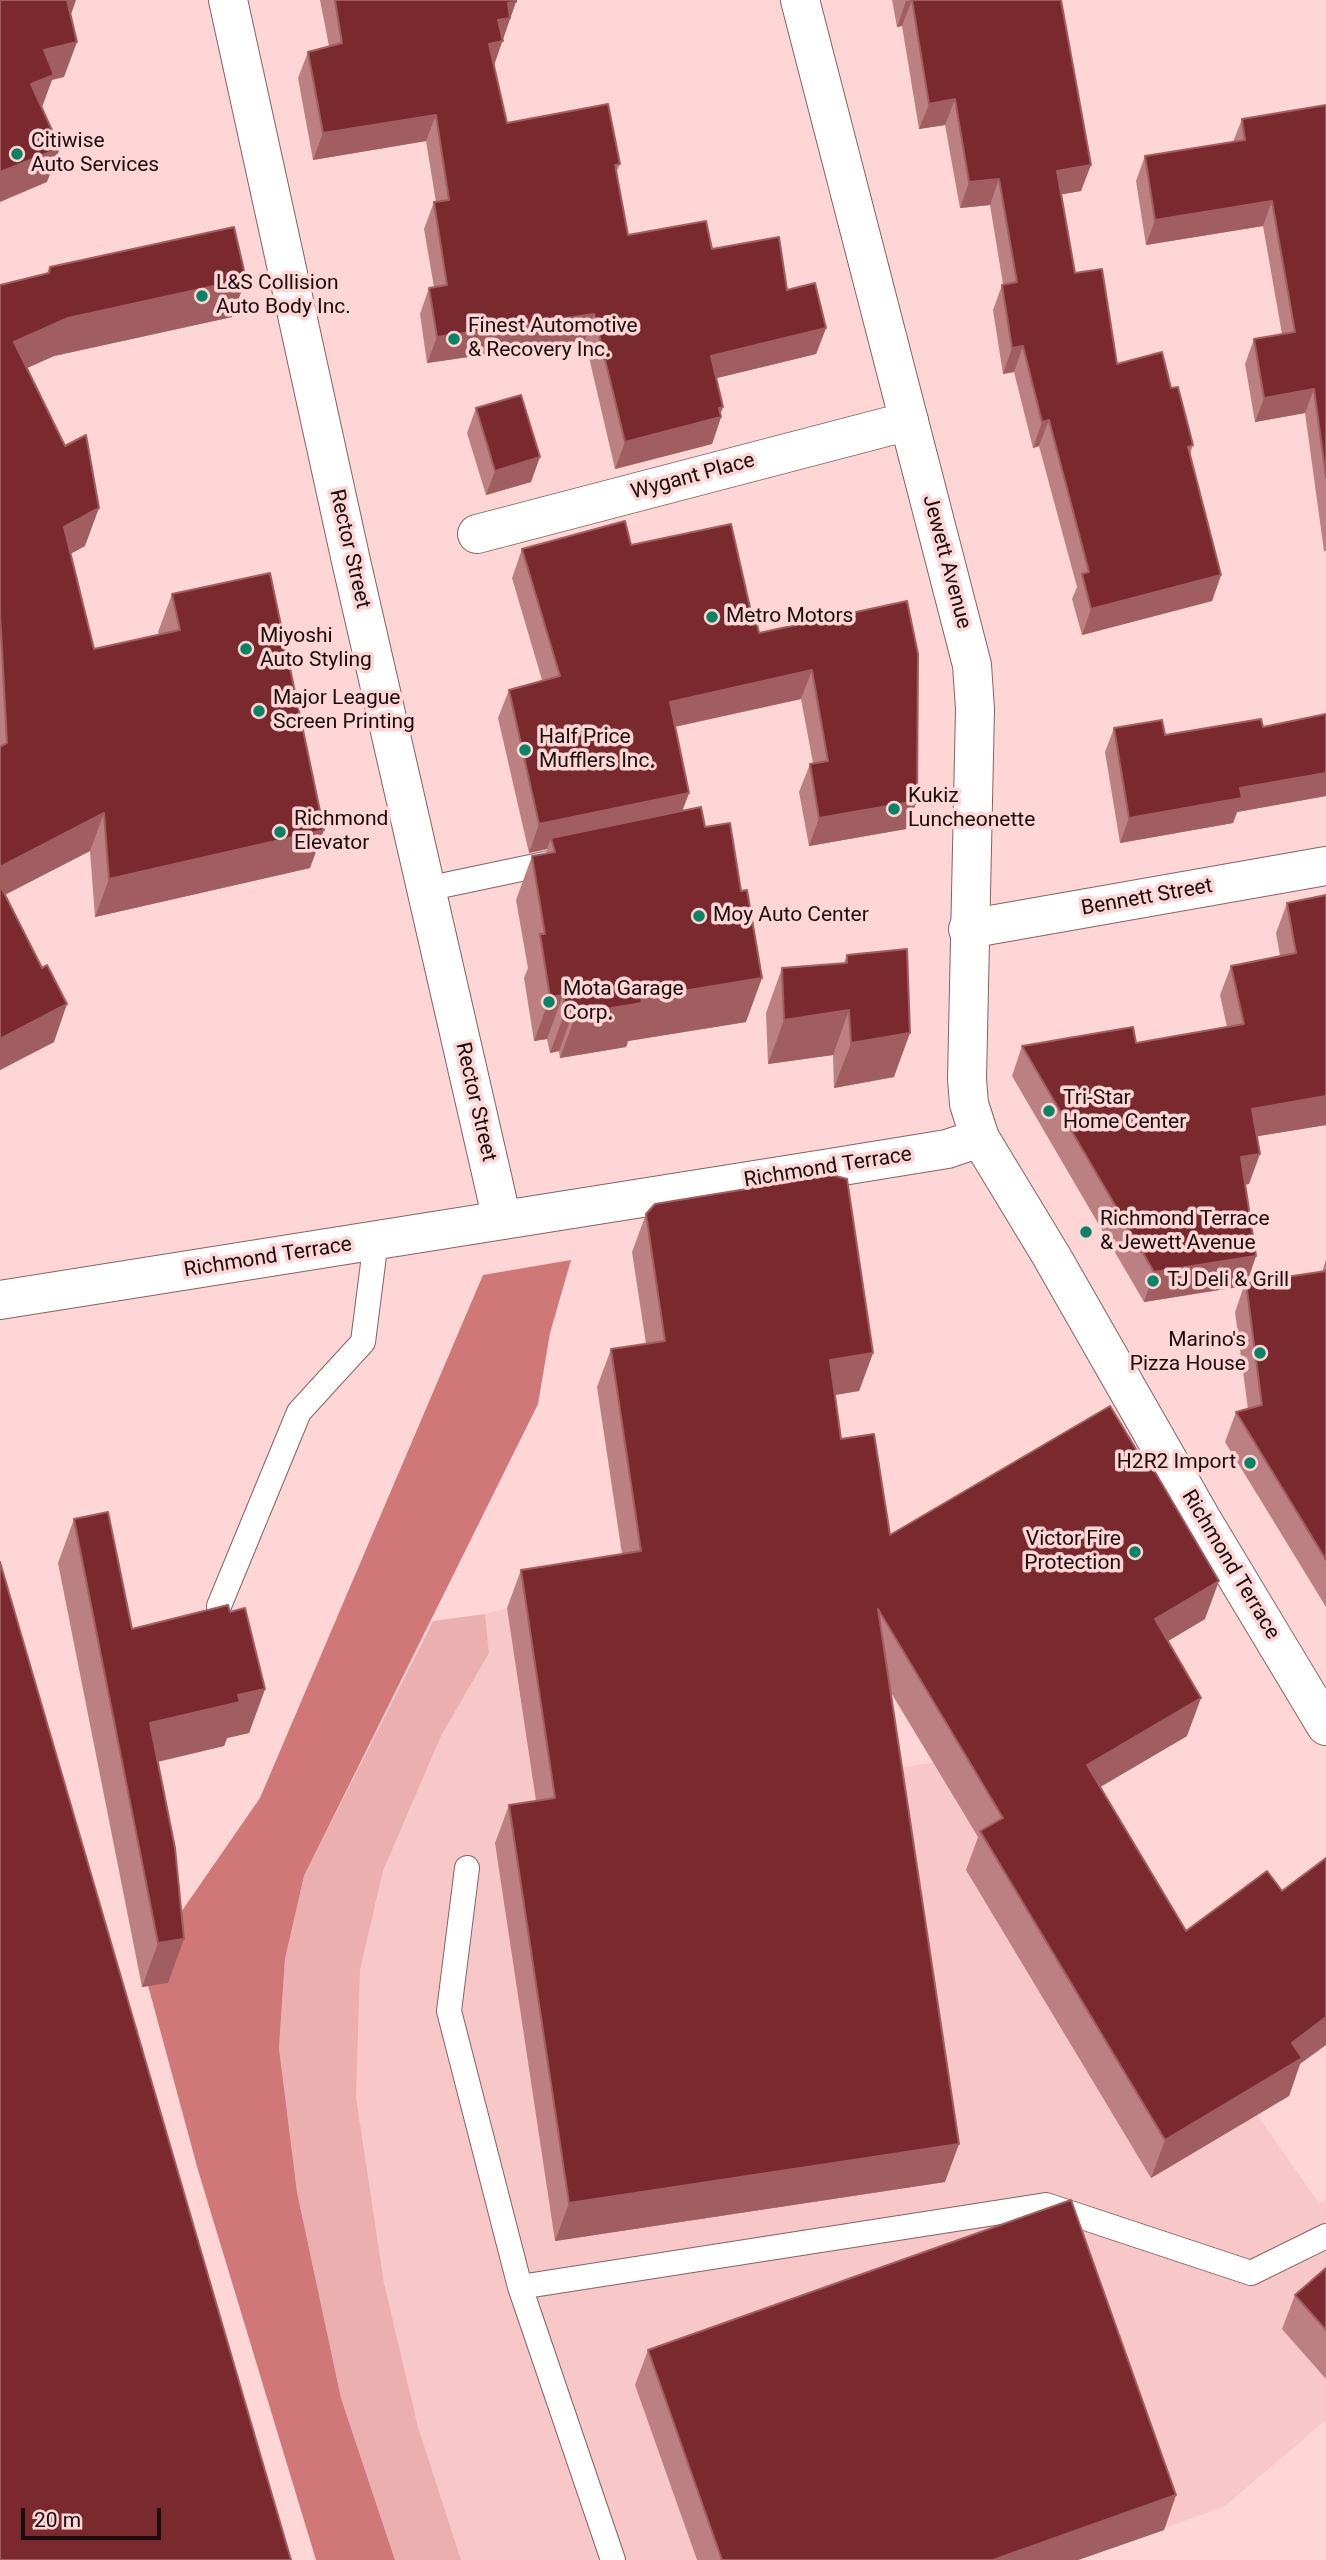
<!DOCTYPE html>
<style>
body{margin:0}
#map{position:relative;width:1326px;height:2560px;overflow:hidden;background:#fdd6d5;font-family:Roboto,sans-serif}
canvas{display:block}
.scale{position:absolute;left:21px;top:2508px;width:140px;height:32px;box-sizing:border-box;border:4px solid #1a0d0d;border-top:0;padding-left:9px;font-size:21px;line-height:24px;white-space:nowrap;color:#1a0d0d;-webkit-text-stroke:5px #fdd6d5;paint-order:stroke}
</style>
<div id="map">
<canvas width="1326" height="2560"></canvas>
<div class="scale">20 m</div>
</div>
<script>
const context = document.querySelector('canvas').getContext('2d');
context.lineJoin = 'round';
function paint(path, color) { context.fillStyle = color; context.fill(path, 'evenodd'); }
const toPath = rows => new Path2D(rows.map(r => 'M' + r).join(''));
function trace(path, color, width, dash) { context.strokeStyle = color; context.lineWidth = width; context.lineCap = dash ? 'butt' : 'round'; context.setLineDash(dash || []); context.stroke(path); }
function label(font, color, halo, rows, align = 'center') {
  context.font = font + ' Roboto,sans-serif'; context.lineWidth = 7; context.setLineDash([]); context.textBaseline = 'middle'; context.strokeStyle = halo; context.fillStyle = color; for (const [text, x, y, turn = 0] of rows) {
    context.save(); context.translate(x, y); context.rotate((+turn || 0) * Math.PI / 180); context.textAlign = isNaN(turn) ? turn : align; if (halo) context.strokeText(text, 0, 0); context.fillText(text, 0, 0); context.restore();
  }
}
paint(toPath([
 [507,1608,539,1822,1037,1747,1257,2115,1319,2203,1326,2200,1326,2420,1225,2506,1078,2560,461,2560,418,2427,384,2283,356,2097,360,1970,383,1871,441,1736,489,1653,485,1614]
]), '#f7c8c7');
paint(toPath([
 [485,1614,489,1653,441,1736,383,1871,360,1970,356,2097,384,2283,418,2427,461,2560,395,2560,341,2398,297,2192,279,2048,285,1959,304,1876,433,1621]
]), '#eaafae');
paint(toPath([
 [571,1260,550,1333,538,1404,304,1876,285,1959,279,2048,297,2192,341,2398,395,2560,316,2560,198,2170,143,1967,260,1798,483,1275]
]), '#d07778');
const service = toPath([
 [426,889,559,861],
 [219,1606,299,1412,363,1342,376,1240],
 [467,1868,449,2011,520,2287,613,2560],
 [520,2287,1046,2205,1251,2273,1326,2236]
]);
const minor = toPath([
 [228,0,351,561,502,1220],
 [477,534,909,421],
 [968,929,1326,866]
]);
const tertiary = toPath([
 [800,0,972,665,975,709,967,1079,969,1104,980,1138]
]);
const secondary = toPath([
 [0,1300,824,1169,947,1149,980,1138,1052,1257,1201,1518,1326,1726]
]);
trace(service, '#856362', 26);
trace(minor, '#856362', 40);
trace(tertiary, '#856362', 40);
trace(secondary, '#856362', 40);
trace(service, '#fff', 24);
trace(minor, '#fff', 38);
trace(tertiary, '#fff', 38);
trace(secondary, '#fff', 38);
paint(toPath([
 [320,0,516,0,494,65,507,123,620,164,616,173,628,235,712,249,787,290,826,328,816,354,716,378,721,417,712,444,615,469,585,340,427,363,420,314,429,288,434,287,424,229,434,202,436,202,426,141,313,160,298,78,308,52,329,46],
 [892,0,1061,0,1081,191,1061,194,1075,273,1117,364,1171,388,1193,445,1190,454,1221,575,1212,601,1082,635,1072,599,1077,587,1039,446,1033,448,1014,372,1003,374,993,310,1002,285,1003,284,990,205,960,208,945,125,919,129,902,26,897,27],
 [1326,105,1326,551,1324,551,1305,413,1255,422,1245,364,1254,339,1282,334,1263,226,1146,245,1136,181,1145,156,1233,142,1242,119],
 [50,267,232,317,54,356,27,368,85,546,70,554,94,649,159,635,158,632,172,594,310,868,95,917,90,851,5,895,54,1042,0,1070,0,285,47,273],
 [476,408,531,482,486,495,467,433],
 [631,545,754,625,759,633,907,601,906,829,809,846,799,792,810,764,813,763,801,699,675,727,689,793,682,811,746,1022,628,1041,626,1047,560,1058,559,1051,550,1053,547,1039,534,1041,524,978,528,968,516,900,532,856,546,854,547,849,529,853,498,718,509,690,542,680,512,578,522,549],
 [1326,714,1326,796,1237,812,1233,823,1120,843,1105,752,1114,728,1165,735,1263,727],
 [1287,903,1326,1125,1257,1136,1249,1184,1245,1184,1256,1256,1247,1282,1322,1272,1326,1260,1326,1607,1225,1442,1236,1412,1248,1409,1235,1312,1244,1286,1144,1302,1012,1076,1022,1046,1136,1043,1227,1027,1220,995,1231,966,1280,956,1276,933],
 [847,955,894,1077,834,1088,833,1055,768,1064,766,1013,782,968,844,963],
 [646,1214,873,1353,859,1391,835,1395,841,1439,890,1535,1205,1619,1168,1641,1187,1736,1100,1787,1186,1931,1300,2064,1289,2096,1151,2178,966,1870,978,1837,890,1691,945,2182,555,2241,495,1843,509,1805,536,1801,507,1608,521,1570,622,1554,597,1387,611,1349,646,1344,632,1252],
 [74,1519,132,1629,230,1612,265,1689,249,1733,227,1738,224,1746,158,1762,168,1983,142,1987,58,1563],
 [1326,2268,1326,2379,1282,2329,1295,2295],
 [648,2350,1176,2495,1164,2530,1078,2560,697,2560,635,2385]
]), '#bc8082');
paint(toPath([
 [64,0,76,0,67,26],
 [912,0,902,26,897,27,906,1],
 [516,2,493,68,480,70,498,20,508,3],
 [77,42,64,77,52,80,41,110,19,119,44,50],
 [955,99,945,125,919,129,929,104],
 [436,115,426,141,313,160,323,133],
 [60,148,47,182,0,202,0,172],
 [1091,165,1081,191,1047,197,1057,171],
 [999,179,990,205,960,208,969,182],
 [1272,201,1263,226,1146,245,1155,220],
 [246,279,232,317,54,356,0,380,14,342,68,318],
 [594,314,585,340,427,363,437,337],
 [826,328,816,354,701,382,711,356],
 [1023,346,1014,372,1003,374,1012,348],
 [1314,389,1305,413,1255,422,1264,398],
 [723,407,719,418,721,417,712,444,615,469,625,442],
 [1049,420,1039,446,1033,448,1042,422],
 [540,457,531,482,486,495,495,471],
 [99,508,85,546,50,565,64,527],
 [1221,575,1212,601,1082,635,1091,609],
 [812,670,801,699,659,730,670,702],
 [1326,773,1326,796,1237,812,1233,823,1120,843,1129,818,1240,788],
 [689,793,678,822,551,838,547,849,529,853,539,824],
 [917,801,906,829,809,846,819,818],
 [104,813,90,851,0,897,0,867],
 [324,830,310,868,95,917,109,879],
 [762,978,746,1022,628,1041,626,1047,560,1058,576,1014,641,998],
 [563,995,547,1039,534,1041,550,997],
 [67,1004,54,1042,0,1070,0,1039],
 [575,1007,559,1051,550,1053,566,1009],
 [849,1010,833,1055,768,1064,784,1020],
 [910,1033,894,1077,834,1088,851,1043],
 [1326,1096,1326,1125,1241,1139,1252,1109],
 [1260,1154,1249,1184,1230,1187,1241,1157],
 [1256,1256,1246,1285,1246,1283,1244,1286,1144,1302,1154,1272],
 [873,1353,859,1391,816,1398,830,1360],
 [1219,1581,1205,1619,1141,1657,1155,1619],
 [265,1689,249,1733,227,1738,224,1746,134,1767,150,1723,238,1695],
 [1201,1698,1187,1736,1073,1803,1087,1765],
 [184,1939,168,1983,142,1987,158,1943],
 [1326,2017,1326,2045,1300,2064,1289,2096,1151,2178,1165,2140],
 [959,2144,945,2182,555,2241,569,2203],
 [1176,2495,1164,2530,1078,2560,993,2560]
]), '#a15e61');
const building = toPath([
 [0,0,67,0,77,42,44,50,54,75,31,84,60,148,0,172,0,0],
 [335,0,516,0,516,2,508,3,510,18,498,20,503,41,489,44,507,123,608,104,620,164,615,165,628,235,706,221,712,249,779,237,787,290,815,283,826,328,711,356,723,407,719,408,721,417,625,442,594,314,437,337,429,288,447,285,434,202,449,200,436,115,323,133,308,52,342,43,335,0],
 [912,0,1061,0,1091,165,1057,171,1075,273,1102,269,1117,364,1162,352,1171,388,1178,387,1193,445,1188,447,1221,575,1091,609,1082,574,1089,572,1049,420,1042,422,1023,346,1012,348,1002,285,1017,282,999,179,969,182,955,99,929,104,912,0],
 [1326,105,1326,477,1314,389,1264,398,1254,339,1295,332,1272,201,1155,220,1145,156,1245,140,1242,119,1326,105],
 [234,227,246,279,68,318,14,342,65,446,86,435,99,508,64,527,94,649,180,630,172,594,270,573,324,830,109,879,104,813,0,867,0,747,7,743,0,613,0,285,49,273,50,267,234,227],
 [521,395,540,457,495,471,476,408,521,395],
 [625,521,631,545,731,524,754,625,757,624,759,633,907,601,918,654,917,801,819,818,810,764,828,761,812,670,670,702,689,793,539,824,509,690,560,676,522,549,625,521],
 [1326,714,1326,773,1240,788,1242,798,1129,818,1114,728,1162,720,1165,735,1261,719,1263,727,1326,714],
 [701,807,705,827,730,823,741,891,747,890,762,978,641,998,642,1003,576,1014,575,1007,566,1009,563,995,550,997,540,934,545,934,532,856,555,852,551,838,701,807],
 [0,885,42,968,47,965,67,1004,0,1039,0,885],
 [1326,895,1326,1096,1252,1109,1260,1154,1241,1157,1256,1256,1154,1272,1022,1046,1133,1027,1136,1043,1244,1024,1231,966,1296,953,1287,903,1326,895],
 [907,949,910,1033,851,1043,849,1010,784,1020,782,968,847,963,847,955,907,949],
 [832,1175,847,1179,873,1353,830,1360,841,1439,874,1434,890,1535,1110,1406,1148,1469,1152,1467,1219,1581,1155,1619,1201,1698,1087,1765,1186,1931,1267,1871,1282,1891,1326,1858,1326,2017,1292,2043,1302,2058,1165,2140,980,1831,1003,1818,878,1609,959,2144,569,2203,509,1805,555,1798,521,1570,641,1551,611,1349,665,1341,646,1214,655,1204,832,1175],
 [1326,1271,1326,1560,1236,1412,1262,1405,1246,1283,1326,1271],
 [108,1512,132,1629,228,1605,230,1612,245,1608,265,1689,238,1695,240,1702,150,1723,175,1848,184,1939,158,1943,74,1519,108,1512],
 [0,1562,291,2560,0,2560,0,1562],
 [1071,2200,1176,2495,993,2560,722,2560,648,2350,1071,2200],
 [1326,2268,1326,2330,1295,2295,1326,2268]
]);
paint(building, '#7a2a2f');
trace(building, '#a15e61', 2);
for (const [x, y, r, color] of [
 [17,154,7,"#058466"],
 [202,296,7,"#058466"],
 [454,339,7,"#058466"],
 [712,617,7,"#058466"],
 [246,649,7,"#058466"],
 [259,711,7,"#058466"],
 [525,750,7,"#058466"],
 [894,809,7,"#058466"],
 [280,832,7,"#058466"],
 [699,916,7,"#058466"],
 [549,1002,7,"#058466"],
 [1049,1111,7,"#058466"],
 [1086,1232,7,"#058466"],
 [1153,1281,7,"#058466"],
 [1260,1353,7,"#058466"],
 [1250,1463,7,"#058466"],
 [1135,1552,7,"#058466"]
]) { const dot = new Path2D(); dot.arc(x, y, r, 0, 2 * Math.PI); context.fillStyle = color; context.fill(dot); trace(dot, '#fdd6d5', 2.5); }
label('21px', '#1a0d0d', '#fdd6d5', [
 ["Citiwise",31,142],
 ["Auto Services",31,166],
 ["L&S Collision",216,284],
 ["Auto Body Inc.",216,308],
 ["Finest Automotive",468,327],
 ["& Recovery Inc.",468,351],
 ["Metro Motors",726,617],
 ["Miyoshi",260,637],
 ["Auto Styling",260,661],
 ["Major League",273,699],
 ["Screen Printing",273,723],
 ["Half Price",539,738],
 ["Mufflers Inc.",539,762],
 ["Kukiz",908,797],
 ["Luncheonette",908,821],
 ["Richmond",294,820],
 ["Elevator",294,844],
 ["Moy Auto Center",713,916],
 ["Mota Garage",563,990],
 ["Corp.",563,1014],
 ["Tri-Star",1063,1099],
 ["Home Center",1063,1123],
 ["Richmond Terrace",1100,1220],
 ["& Jewett Avenue",1100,1244],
 ["TJ Deli & Grill",1167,1281],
 ["Marino's",1246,1341,"right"],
 ["Pizza House",1246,1365,"right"],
 ["H2R2 Import",1236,1463,"right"],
 ["Victor Fire",1121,1540,"right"],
 ["Protection",1121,1564,"right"]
], 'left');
label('21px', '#1a0d0d', '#fdd6d5', [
 ["Wygant Place",693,477,-15],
 ["Rector Street",349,549,77],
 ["Jewett Avenue",946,562,75],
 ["Bennett Street",1147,898,-10],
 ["Rector Street",475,1102,77],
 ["Richmond Terrace",828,1168,-9],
 ["Richmond Terrace",268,1258,-9],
 ["Richmond Terrace",1230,1565,59]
]);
</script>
